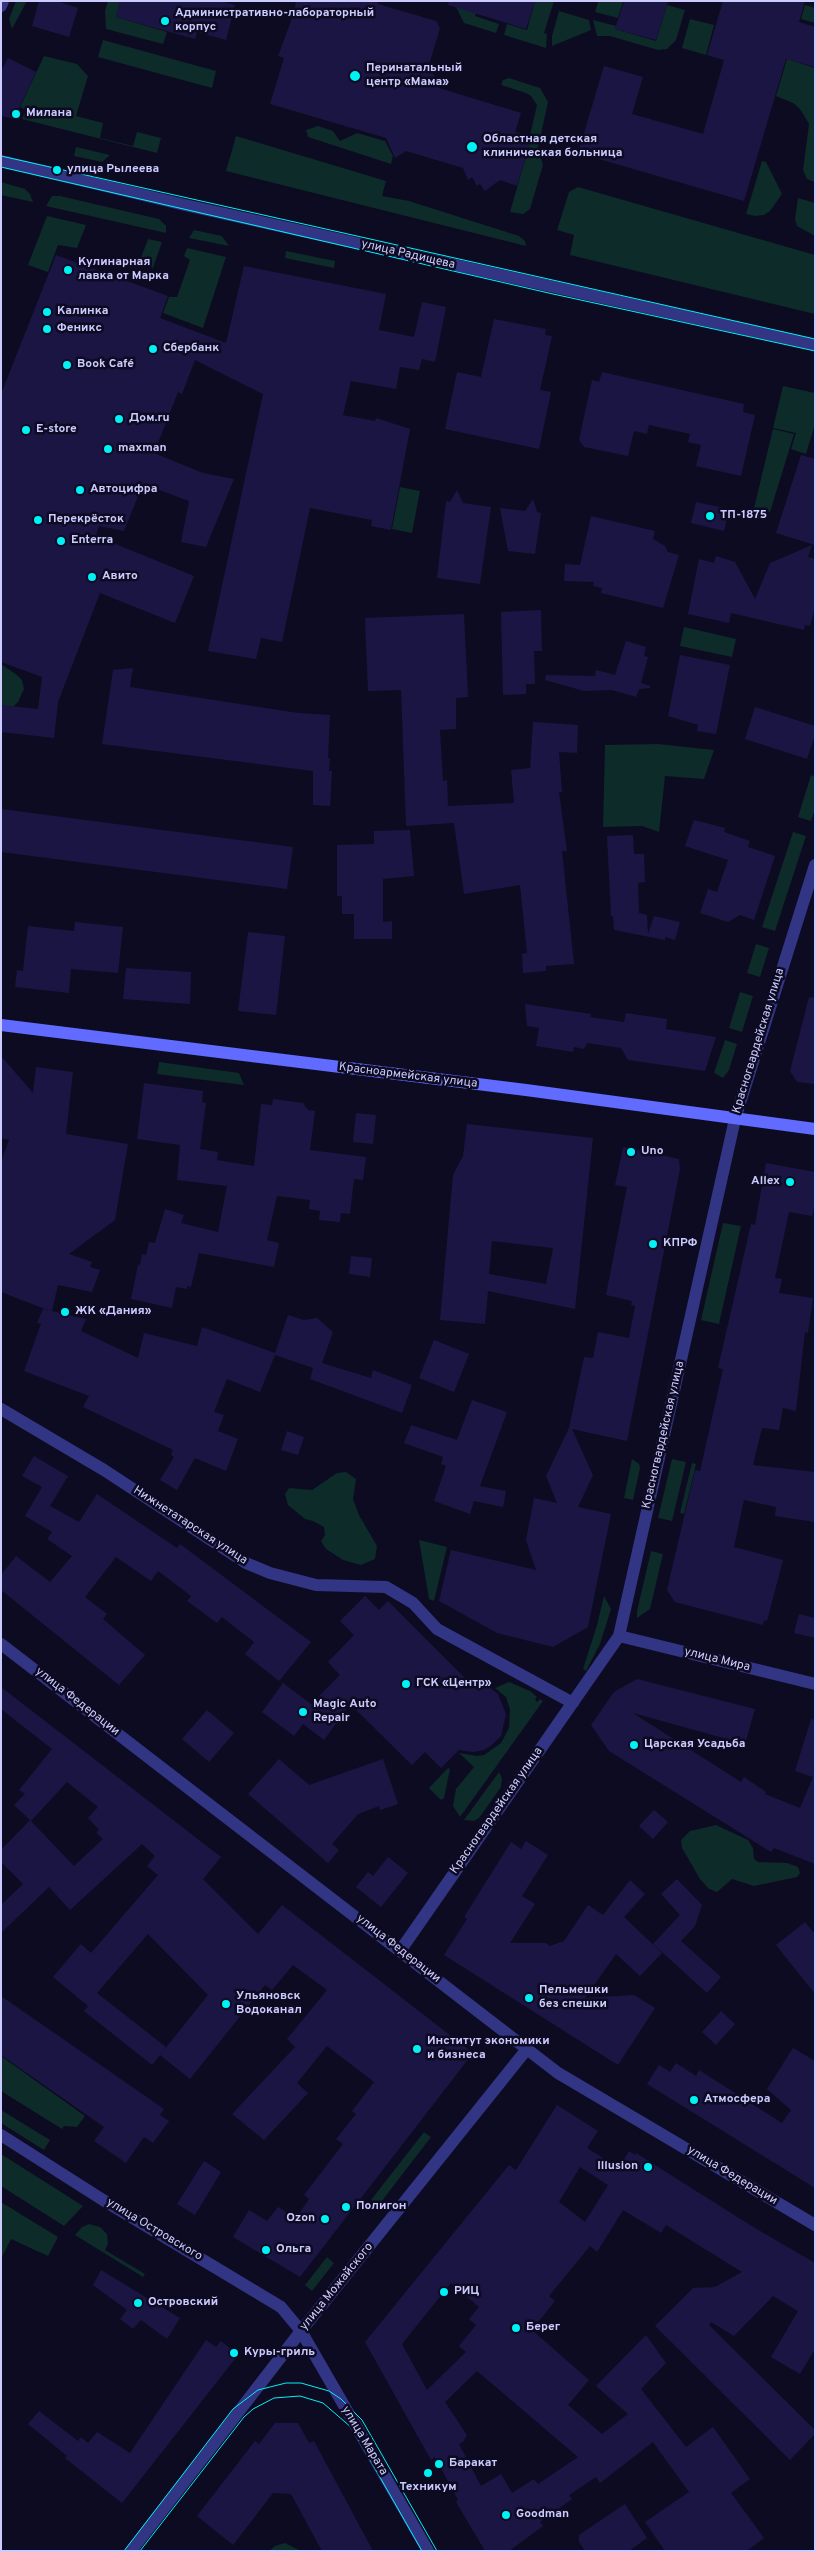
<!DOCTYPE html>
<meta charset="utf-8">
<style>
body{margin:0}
#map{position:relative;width:816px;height:2552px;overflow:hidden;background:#0d0b21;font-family:Overpass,sans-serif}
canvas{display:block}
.frame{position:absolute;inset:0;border:2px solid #cccbff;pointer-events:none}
</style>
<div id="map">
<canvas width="816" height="2552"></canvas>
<div class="frame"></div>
</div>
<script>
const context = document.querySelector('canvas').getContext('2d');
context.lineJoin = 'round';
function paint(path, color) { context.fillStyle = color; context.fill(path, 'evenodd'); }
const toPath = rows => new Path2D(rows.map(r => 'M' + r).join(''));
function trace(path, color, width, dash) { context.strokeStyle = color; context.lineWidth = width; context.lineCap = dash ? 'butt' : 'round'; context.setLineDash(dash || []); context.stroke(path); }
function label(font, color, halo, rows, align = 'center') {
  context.font = font + ' Overpass,sans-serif'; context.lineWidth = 5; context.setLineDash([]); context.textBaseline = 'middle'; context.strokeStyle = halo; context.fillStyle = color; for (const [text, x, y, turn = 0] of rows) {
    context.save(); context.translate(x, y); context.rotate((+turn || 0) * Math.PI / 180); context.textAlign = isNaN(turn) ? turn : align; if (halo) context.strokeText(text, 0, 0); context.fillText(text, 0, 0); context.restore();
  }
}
paint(toPath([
 [16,1,27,1,12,29,9,19],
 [108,1,120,1,116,17,167,32,163,44,106,29,105,11],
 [453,1,479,1,475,16,499,24,496,33,464,23],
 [535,1,554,1,544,33,547,34,546,48,504,35,507,24,527,30],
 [595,1,623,1,618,18,595,12,598,2],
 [667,5,685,10,676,40,667,49,658,50,610,36,597,36,593,20,616,26,615,29,656,41],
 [805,5,815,8,815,23,801,19],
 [559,11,589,20,591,30,552,46,552,36],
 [690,19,714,25,706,55,682,48],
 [103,40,216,71,212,88,98,57],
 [44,56,77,64,88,76,76,116,103,123,100,138,133,146,137,132,161,138,157,153,22,119,26,110,20,107],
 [787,59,815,68,815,182,807,179,803,170,809,124,800,109,793,103,776,96],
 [509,78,540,88,548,102,538,148,543,165,530,209,523,214,510,212,532,136,530,135,537,105,531,96,526,93,501,85,503,80],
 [318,126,333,131,340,141,357,133,385,141,393,156,391,164,308,137,306,130],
 [236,136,386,181,382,196,409,201,519,236,525,241,526,246,226,171],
 [76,147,110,155,102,162,74,156],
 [762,161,766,162,782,194,770,211,764,215,755,216,746,214],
 [1,182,25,189,30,194,33,202,1,195],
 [578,187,815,255,815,314,570,255,574,235,557,230,569,192],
 [52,196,60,196,159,219,166,226,166,233,46,206],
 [798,198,815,203,815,236,797,226,795,219],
 [47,216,86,225,77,248,58,245,48,272,28,265],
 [194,230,222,236,229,246,189,238],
 [148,239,162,242,153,268,139,263],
 [187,248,226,257,203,328,163,313,169,297,177,297,190,260,184,256],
 [286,251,335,261,334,268,285,258],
 [783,386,815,393,815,424,806,454,791,449,796,433,773,428],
 [773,429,794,434,770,512,754,508],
 [400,487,420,491,412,533,392,529],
 [684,627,736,639,732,657,680,646],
 [1,664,17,675,22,680,24,689,18,702,6,714,1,733],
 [658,744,714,750,704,779,665,776,659,832,642,826,603,827,605,745],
 [811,775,815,777,815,809,811,821,798,817],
 [793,832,806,836,775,931,762,927],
 [756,944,769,948,760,977,747,973],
 [740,992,753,996,742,1032,729,1028],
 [725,1040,737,1044,729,1070,723,1078,714,1073],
 [159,1062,239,1073,244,1085,157,1074],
 [723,1223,741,1226,719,1324,701,1320],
 [632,1459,639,1464,640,1468,633,1500,624,1498],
 [672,1459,686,1462,672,1521,658,1518],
 [692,1463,696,1464,684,1514,680,1513],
 [346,1472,356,1479,353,1499,359,1515,377,1546,375,1559,361,1565,343,1560,326,1549,321,1541,325,1535,324,1527,313,1521,305,1519,288,1505,285,1494,289,1488,312,1490,337,1473],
 [419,1540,447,1547,434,1601,429,1599],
 [651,1551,663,1554,650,1609,637,1618,637,1611],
 [604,1596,611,1609,600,1644,586,1671,583,1669,597,1625],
 [509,1682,530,1691,537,1697,535,1699,537,1702,540,1699,543,1701,460,1817,453,1806,456,1789,474,1767,459,1753,477,1756,484,1755,501,1743,509,1728,510,1710,506,1697,495,1688],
 [448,1768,450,1769,444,1798,441,1800,429,1788],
 [499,1772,502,1778,501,1787,479,1818,474,1821,464,1820],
 [716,1825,748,1840,753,1848,754,1859,758,1862,787,1863,798,1867,800,1873,797,1877,754,1886,732,1879,717,1892,709,1889,700,1879,682,1848,681,1840,690,1831],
 [1,2056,85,2116,77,2127,64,2126,62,2129,1,2091],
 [1,2110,50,2140,44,2150,1,2123],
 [424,2132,431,2137,378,2206,371,2200],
 [1,2154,83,2206,64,2226,1,2186],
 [1,2202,58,2237,48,2256,11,2239,1,2259],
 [89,2224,100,2227,107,2234,108,2244,105,2250,145,2274,143,2277,75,2235,82,2227],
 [327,2257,334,2263,312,2291,305,2285],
 [285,2543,301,2551,269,2551,275,2546]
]), '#0d2b28');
paint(toPath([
 [39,1,57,1,78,8,69,37,32,26],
 [120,1,220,1,235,5,226,40,197,32,195,39,116,17],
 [296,1,377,1,378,4,436,21,440,28,429,65,435,78,442,80,439,88,521,113,515,132,532,136,517,186,500,180,485,191,480,184,477,186,472,177,468,180,463,168,406,151,395,158,386,138,270,104,284,58,278,56,294,13],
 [449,1,535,1,526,29,448,5],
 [624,1,668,1,656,40,615,29],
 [723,1,805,1,799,22,815,27,815,67,786,59,744,201,578,153,604,66,643,77,632,114,703,134,724,60,707,55],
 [8,58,36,72,14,119,1,116,1,71],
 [56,255,168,296,160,318,226,343,244,266,386,294,379,330,414,337,422,302,446,307,435,362,422,359,419,370,400,367,396,389,351,381,343,415,375,421,376,418,410,429,391,530,371,526,372,520,310,508,282,642,261,638,256,659,208,651,263,394,195,360,182,394,178,392,154,453,203,473,234,479,206,547,181,542,189,501,143,484,124,531,99,526,96,536,194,576,175,623,100,593,58,702,54,738,1,732,1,705,38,709,42,677,1,662,1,394],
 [494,319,546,329,545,335,552,336,540,390,551,392,539,449,445,429,457,372,481,377],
 [602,372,744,404,743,412,755,415,741,476,696,466,701,445,688,442,690,434,649,425,647,434,634,431,628,456,584,447,579,440,592,380,599,382],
 [801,455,815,459,815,545,776,533],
 [457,490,463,503,491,507,480,584,437,578,446,501,450,502],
 [533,499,537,512,541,513,535,554,508,551,500,508,525,511],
 [696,502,729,509,724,531,691,523],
 [591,516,655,531,653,539,665,546,668,552,679,555,663,608,601,593,602,588,593,586,594,582,564,581,565,564,580,565],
 [812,545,808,557,815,559,815,607,810,626,805,625,804,630,731,613,729,623,688,614,699,559,714,563,716,556,735,562,755,599,770,563],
 [541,610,542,651,534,651,535,684,526,684,526,694,503,695,501,612],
 [464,614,468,697,456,698,456,729,440,730,443,781,447,780,448,806,514,803,511,770,530,768,533,722,578,725,577,753,559,752,562,792,559,792,567,851,562,851,574,964,546,966,546,971,523,973,522,954,527,953,520,885,464,894,454,823,406,826,401,690,368,691,365,618],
 [626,641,646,647,644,656,648,657,641,683,650,686,650,688,639,689,636,697,612,690,584,691,545,680,546,675,595,676,596,670,615,675],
 [680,655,730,665,716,734,697,731,698,725,668,716],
 [133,668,130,687,298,713,330,715,328,758,330,758,329,771,332,771,330,806,313,805,313,771,102,744,113,670],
 [755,707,815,726,815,735,807,759,745,739],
 [1,809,293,847,287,889,1,852],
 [694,820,725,828,724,832,750,841,748,847,775,856,754,920,740,915,728,922,700,913,708,889,717,892,728,860,685,846],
 [410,830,414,876,383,879,383,922,392,921,392,939,354,939,354,914,342,914,342,896,337,896,337,845,374,844,374,831],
 [633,835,634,854,644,854,645,882,638,883,639,913,647,915,648,934,654,916,680,922,675,940,665,937,665,940,614,930,613,916,611,916,607,836],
 [75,922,123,927,118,973,71,969,69,993,15,987,17,970,23,971,28,926,74,931],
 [248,932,285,936,276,1015,238,1011],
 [126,968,191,972,190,1004,123,999],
 [809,997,815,998,815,1084,797,1082,790,1071],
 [525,1004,591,1014,590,1017,624,1022,626,1013,667,1019,666,1029,716,1037,705,1071,628,1060,621,1048,587,1043,584,1049,574,1047,573,1052,536,1046,539,1028,527,1026],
 [1,1056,33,1093,36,1067,73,1072,66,1134,128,1144,115,1220,69,1254,92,1262,90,1267,100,1270,92,1292,58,1285,52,1311,86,1319,81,1331,138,1358,144,1333,197,1346,202,1327,275,1353,288,1315,304,1320,317,1318,333,1332,322,1363,371,1378,373,1370,412,1385,402,1413,310,1379,313,1368,275,1355,260,1392,227,1379,214,1412,224,1415,218,1431,238,1439,226,1471,195,1458,177,1490,160,1480,174,1457,171,1455,173,1450,83,1407,89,1396,24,1371,41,1324,37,1323,43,1309,50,1311,1,1292,1,1162,9,1140,1,1138],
 [144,1083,203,1091,202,1102,206,1103,200,1149,218,1152,217,1160,254,1166,261,1104,272,1105,273,1099,303,1103,308,1110,315,1111,310,1150,366,1157,363,1180,354,1179,350,1214,341,1213,340,1222,319,1220,320,1211,309,1209,310,1200,277,1196,267,1240,279,1243,274,1267,199,1253,191,1287,187,1286,187,1289,176,1287,172,1308,131,1299,138,1265,140,1265,142,1254,146,1255,149,1242,155,1243,165,1209,184,1215,181,1223,218,1232,227,1186,177,1180,180,1145,137,1139],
 [356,1113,376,1115,373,1144,353,1142],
 [467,1124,593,1138,575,1309,488,1291,485,1324,440,1320,453,1175,463,1156],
 [492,1241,553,1248,546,1284,489,1274],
 [623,1147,679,1159,680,1169,627,1441,572,1429,593,1475,578,1507,611,1514,588,1627,553,1647,497,1633,439,1601,451,1550,536,1570,526,1540,534,1498,557,1503,546,1476,569,1428,584,1357,593,1358,598,1332,629,1338,635,1306,631,1305,632,1301,606,1295,627,1187,615,1185],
 [766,1163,815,1172,815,1203,812,1216,789,1212,775,1278,782,1279,779,1293,813,1298,808,1333,805,1332,796,1411,783,1408,779,1430,762,1428,753,1465,815,1472,815,1522,775,1516,776,1507,744,1500,734,1547,783,1560,767,1621,764,1620,763,1625,675,1602,667,1590,695,1470,700,1471,723,1369,718,1368,751,1224,755,1225],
 [351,1256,372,1258,370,1277,349,1274],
 [434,1340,469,1354,454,1392,419,1378],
 [472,1400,507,1412,480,1486,506,1491,503,1507,474,1501,470,1514,434,1501,446,1466,441,1464,443,1457,404,1443,411,1425,457,1440],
 [287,1431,304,1437,298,1455,281,1450],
 [34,1456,68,1476,50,1506,79,1522,97,1494,177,1548,180,1544,311,1642,279,1681,245,1654,254,1642,222,1617,217,1623,187,1601,191,1596,158,1571,151,1581,116,1557,85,1597,107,1614,103,1619,145,1655,119,1685,1,1590,1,1575,16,1556,50,1582,72,1556,47,1539,52,1532,25,1516,42,1487,22,1476],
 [365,1596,379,1610,388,1601,470,1683,489,1687,498,1694,506,1714,501,1736,493,1744,484,1750,473,1752,459,1750,441,1768,425,1752,412,1765,350,1704,324,1740,303,1724,294,1736,262,1712,283,1683,311,1704,340,1675,328,1662,354,1635,340,1621],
 [799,1614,815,1618,815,1638,794,1633],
 [637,1679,755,1709,745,1744,633,1713,741,1782,744,1777,766,1792,765,1794,800,1808,813,1777,795,1771,811,1719,815,1720,815,1864,774,1848,771,1852,609,1751,591,1725,614,1692],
 [1,1687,221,1857,203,1879,258,1934,282,1905,473,2053,300,2277,233,2237,249,2210,267,2221,278,2207,296,2218,309,2199,304,2195,343,2144,336,2139,356,2114,352,2111,374,2082,327,2046,297,2083,308,2093,264,2140,232,2114,295,2047,287,2039,327,1990,293,1965,272,1990,265,1985,190,2079,160,2055,152,2065,84,2011,88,2006,53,1977,81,1944,91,1953,158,1875,147,1866,155,1856,142,1844,70,1910,49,1887,1,1933,1,1905,23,1884,1,1862,1,1850,30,1820,74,1866,103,1839,96,1832,99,1830,88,1818,98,1807,67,1782,31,1821,14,1805,25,1794,19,1790,52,1749,1,1709],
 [148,1934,208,1995,160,2055,166,2047,97,1993],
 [207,1710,234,1733,209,1762,182,1739],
 [279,1759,309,1785,383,1759,398,1804,380,1810,379,1806,358,1814,332,1844,339,1850,328,1863,248,1794],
 [654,1810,668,1822,653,1839,639,1826],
 [526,1841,548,1855,522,1896,535,1904,510,1943,546,1943,550,1946,564,1941,588,1905,603,1915,630,1880,645,1894,624,1917,662,1953,640,1976,616,1954,585,1998,634,1995,655,2008,618,2065,444,1955,467,1919,464,1917,511,1842,521,1849],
 [388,1857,408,1873,381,1907,356,1887,368,1872,373,1876],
 [677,1879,702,1905,695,1926,681,1941,721,1977,707,1993,653,1944,680,1915,661,1894],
 [805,1922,815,1934,815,1994,776,1945],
 [1,1996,164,2109,160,2115,169,2121,153,2143,144,2137,126,2163,94,2141,104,2127,1,2055],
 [721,2011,735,2024,716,2045,702,2032],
 [793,2048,815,2061,815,2188,647,2084,659,2065,670,2072,676,2063,696,2076,699,2070,782,2123,791,2110,767,2089],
 [557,2105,598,2131,587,2148,619,2168,629,2151,635,2155,636,2153,750,2225,815,2263,815,2349,800,2374,771,2357,798,2311,773,2296,734,2336,711,2322,709,2325,815,2430,815,2434,790,2460,655,2326,693,2288,715,2287,742,2272,666,2225,661,2233,623,2210,597,2252,590,2246,549,2296,555,2301,532,2330,589,2380,568,2405,602,2434,628,2414,596,2386,646,2335,666,2363,641,2389,686,2447,713,2427,750,2479,731,2493,764,2538,747,2551,665,2551,645,2522,689,2492,653,2442,600,2483,596,2477,569,2495,572,2499,540,2522,543,2526,509,2551,485,2551,456,2502,458,2500,435,2457,431,2460,365,2342,509,2165,516,2170],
 [580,2167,608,2185,585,2222,559,2202],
 [451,2283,479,2307,469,2319,476,2325,459,2346,466,2352,427,2390,402,2344],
 [477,2371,578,2457,538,2484,534,2479,512,2493,501,2474,481,2486,459,2444,463,2442,467,2435,445,2402],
 [204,2161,221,2172,195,2215,177,2204],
 [101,2270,180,2318,167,2339,141,2320,133,2329,120,2319,127,2310,93,2285],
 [206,2340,216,2347,221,2341,238,2355,122,2503,65,2458,67,2456,28,2424,39,2411,78,2441,81,2437,88,2443,97,2432,130,2453],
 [275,2423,298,2423,309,2443,314,2441,373,2551,322,2551,291,2494,273,2493,233,2545,197,2516,255,2441,259,2444],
 [625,2504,647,2538,629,2551,585,2551,579,2542,579,2535]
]), '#1b1543');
trace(toPath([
 [1,6,3,1],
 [1,1409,104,1470,246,1563,270,1573,316,1585,386,1587,413,1603,437,1629,573,1703],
 [619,1636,815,1684],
 [1,1644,558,2073,815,2225],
 [400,1951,619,1636,735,1119,815,865],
 [1,2135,103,2200,281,2307,301,2331,527,2049]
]), '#323584', 12);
trace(toPath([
 [1,161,185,205,815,345],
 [131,2551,301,2331,428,2551]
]), '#323584', 12);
trace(toPath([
 [1,1025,526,1090,815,1129]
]), '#626bff', 12);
trace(toPath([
 [1,156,815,339],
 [1,167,553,294,815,351],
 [124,2551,233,2409,258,2390,286,2383,301,2383,329,2391,341,2399,362,2420,437,2551],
 [140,2551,244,2417,253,2409,274,2398,300,2396,323,2403,352,2428,422,2551]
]), '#00f1f6', 1);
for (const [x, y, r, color] of [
 [165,21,5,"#00f1f6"],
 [355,76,6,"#00f1f6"],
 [16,114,5,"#00f1f6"],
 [472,147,6,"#00f1f6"],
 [57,170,5,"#00f1f6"],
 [68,270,5,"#00f1f6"],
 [47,312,5,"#00f1f6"],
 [47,329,5,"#00f1f6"],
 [153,349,5,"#00f1f6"],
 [67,365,5,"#00f1f6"],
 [119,419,5,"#00f1f6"],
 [26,430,5,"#00f1f6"],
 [108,449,5,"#00f1f6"],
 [80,490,5,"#00f1f6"],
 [710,516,5,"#00f1f6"],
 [38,520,5,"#00f1f6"],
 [61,541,5,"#00f1f6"],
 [92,577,5,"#00f1f6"],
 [631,1152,5,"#00f1f6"],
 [790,1182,5,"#00f1f6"],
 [653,1244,5,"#00f1f6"],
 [65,1312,5,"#00f1f6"],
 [406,1684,5,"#00f1f6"],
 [303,1712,5,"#00f1f6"],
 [634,1745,5,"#00f1f6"],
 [529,1998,5,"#00f1f6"],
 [226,2004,5,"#00f1f6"],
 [417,2049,5,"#00f1f6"],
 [694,2100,5,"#00f1f6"],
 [648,2167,5,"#00f1f6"],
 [346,2207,5,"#00f1f6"],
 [325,2219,5,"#00f1f6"],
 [266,2250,5,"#00f1f6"],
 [444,2292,5,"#00f1f6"],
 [138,2303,5,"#00f1f6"],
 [516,2328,5,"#00f1f6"],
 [234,2353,5,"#00f1f6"],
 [439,2464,5,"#00f1f6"],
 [428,2473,5,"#00f1f6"],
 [506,2515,5,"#00f1f6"]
]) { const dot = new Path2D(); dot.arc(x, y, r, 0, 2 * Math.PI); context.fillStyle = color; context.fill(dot); trace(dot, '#0d0b21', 2); }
label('bold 12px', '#cccbff', '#0d0b21', [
 ["Административно-лабораторный",175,14],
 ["корпус",175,28],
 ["Перинатальный",366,69],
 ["центр «Мама»",366,83],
 ["Милана",26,114],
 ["Областная детская",483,140],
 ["клиническая больница",483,154],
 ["улица Рылеева",67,170],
 ["Кулинарная",78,263],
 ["лавка от Марка",78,277],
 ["Калинка",57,312],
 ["Феникс",57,329],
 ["Сбербанк",163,349],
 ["Book Café",77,365],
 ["Дом.ru",129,419],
 ["E-store",36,430],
 ["maxman",118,449],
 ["Автоцифра",90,490],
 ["ТП-1875",720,516],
 ["Перекрёсток",48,520],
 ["Enterra",71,541],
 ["Авито",102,577],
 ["Uno",641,1152],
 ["Allex",780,1182,"right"],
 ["КПРФ",663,1244],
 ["ЖК «Дания»",75,1312],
 ["ГСК «Центр»",416,1684],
 ["Magic Auto",313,1705],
 ["Repair",313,1719],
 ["Царская Усадьба",644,1745],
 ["Пельмешки",539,1991],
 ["без спешки",539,2005],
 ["Ульяновск",236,1997],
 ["Водоканал",236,2011],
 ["Институт экономики",427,2042],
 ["и бизнеса",427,2056],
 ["Атмосфера",704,2100],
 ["Illusion",638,2167,"right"],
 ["Полигон",356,2207],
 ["Ozon",315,2219,"right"],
 ["Ольга",276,2250],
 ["РИЦ",454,2292],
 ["Островский",148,2303],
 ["Берег",526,2328],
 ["Куры-гриль",244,2353],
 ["Баракат",449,2464],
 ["Техникум",428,2488,"center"],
 ["Goodman",516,2515]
], 'left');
label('12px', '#cccbff', '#0d0b21', [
 ["улица Радищева",408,255,13],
 ["Красногвардейская улица",759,1041,-73],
 ["Красноармейская улица",408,1076,7],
 ["Красногвардейская улица",664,1435,-77],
 ["Нижнетатарская улица",190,1526,33],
 ["улица Мира",717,1660,14],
 ["улица Федерации",77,1702,38],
 ["Красногвардейская улица",497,1811,-55],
 ["улица Федерации",398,1949,38],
 ["улица Федерации",732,2176,31],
 ["улица Островского",154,2230,31],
 ["улица Можайского",337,2287,-51],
 ["улица Марата",364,2441,59]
]);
</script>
